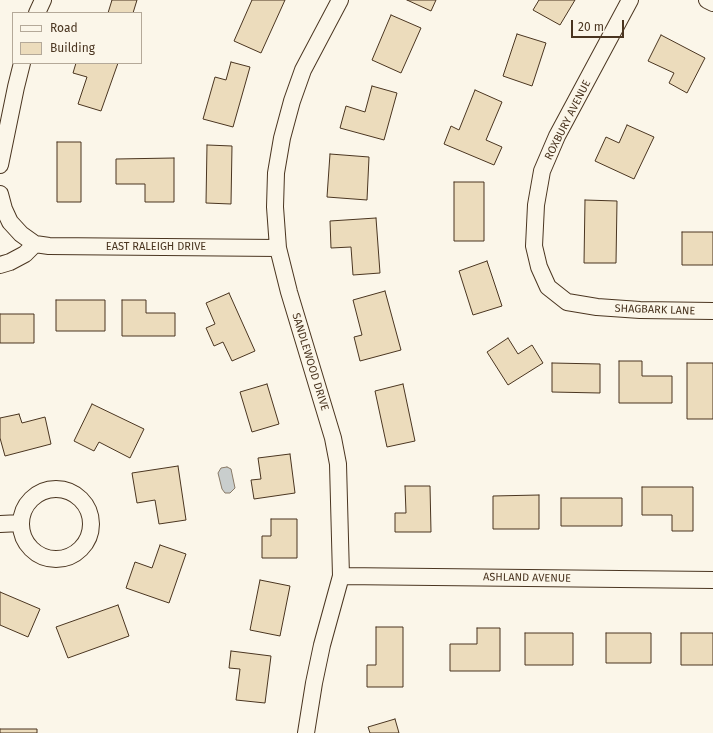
<!DOCTYPE html>
<style>
body{margin:0}
#map{position:relative;width:713px;height:733px;overflow:hidden;background:#fbf6e9;font-family:"Fira Sans",sans-serif}
canvas{display:block}
.legend{position:absolute;left:12px;top:12px;width:130px;height:52px;box-sizing:border-box;background:#fbf6e9;border:1px solid #b4a999;margin:0;padding:5px 7px;list-style:none;font-size:12px;color:#4a3520}
.legend li{display:flex;align-items:center;gap:8px;height:20px}
.legend b{width:20px;border:1px solid #b4a999}
.scale{position:absolute;left:571px;top:20px;width:53px;height:18px;box-sizing:border-box;border:2px solid #4a3520;border-top:0;padding-left:5px;font-size:12px;line-height:14px;white-space:nowrap;color:#4a3520;-webkit-text-stroke:3px #fbf6e9;paint-order:stroke}
</style>
<div id="map">
<canvas width="713" height="733"></canvas>
<ul class="legend">
<li><b style="height:5px;background:#fbf6e9"></b>Road</li>
<li><b style="height:11px;background:#ecdcbc"></b>Building</li>
</ul>
<div class="scale">20 m</div>
</div>
<script>
const context = document.querySelector('canvas').getContext('2d');
context.lineJoin = 'round';
function paint(path, color) { context.fillStyle = color; context.fill(path, 'evenodd'); }
const toPath = rows => new Path2D(rows.map(r => 'M' + r).join(''));
function trace(path, color, width, dash) { context.strokeStyle = color; context.lineWidth = width; context.lineCap = dash ? 'butt' : 'round'; context.setLineDash(dash || []); context.stroke(path); }
function label(font, color, halo, rows, align = 'center') {
  context.font = font + ' "Fira Sans",sans-serif'; context.lineWidth = 3; context.setLineDash([]); context.textBaseline = 'middle'; context.strokeStyle = halo; context.fillStyle = color; for (const [text, x, y, turn = 0] of rows) {
    context.save(); context.translate(x, y); context.rotate((+turn || 0) * Math.PI / 180); context.textAlign = isNaN(turn) ? turn : align; if (halo) context.strokeText(text, 0, 0); context.fillText(text, 0, 0); context.restore();
  }
}
const water = toPath([
 [227,467,231,469,235,488,230,493,225,493,222,489,218,473,221,468,227,467]
]);
paint(water, '#c9cecd');
trace(water, '#887966', 1);
const building = toPath([
 [112,0,137,0,133,13,108,13,112,0],
 [252,0,285,0,261,53,234,41,252,0],
 [407,0,436,0,431,11,407,0],
 [539,0,575,0,560,25,533,10,539,0],
 [391,15,421,28,401,73,372,60,391,15],
 [517,34,546,43,532,86,503,76,517,34],
 [661,35,705,58,687,93,669,83,674,73,648,61,661,35],
 [231,62,250,67,233,127,203,119,215,77,226,80,231,62],
 [76,63,118,63,101,111,78,104,87,77,73,73,76,63],
 [372,86,397,93,384,140,340,128,346,106,365,112,372,86],
 [475,90,502,102,486,140,502,147,494,165,444,144,451,126,459,130,475,90],
 [627,125,654,137,634,179,595,161,606,137,619,143,627,125],
 [57,142,81,142,81,202,57,202,57,142],
 [207,145,232,146,231,204,206,203,207,145],
 [330,154,369,157,367,200,327,197,330,154],
 [174,158,174,202,145,202,145,184,116,184,116,159,174,158],
 [454,182,484,182,484,241,454,241,454,182],
 [585,200,617,201,616,263,584,263,585,200],
 [376,218,380,273,353,275,351,247,331,248,330,221,376,218],
 [682,232,713,232,713,265,682,265,682,232],
 [487,261,502,306,473,315,459,271,487,261],
 [385,291,401,350,360,361,354,337,362,335,353,300,385,291],
 [229,293,255,351,232,361,223,342,214,346,206,328,215,324,206,303,229,293],
 [56,300,105,300,105,331,56,331,56,300],
 [122,300,146,300,146,313,175,313,175,336,122,336,122,300],
 [0,314,34,314,34,343,0,343,0,314],
 [508,338,518,354,532,345,543,363,508,385,487,352,508,338],
 [619,361,642,361,642,376,672,376,672,403,619,403,619,361],
 [552,363,600,364,600,393,552,392,552,363],
 [687,363,713,363,713,419,687,419,687,363],
 [267,384,279,424,252,432,240,392,267,384],
 [403,384,415,441,387,447,375,391,403,384],
 [92,404,144,429,130,458,99,442,94,451,74,441,92,404],
 [19,414,22,423,45,417,51,444,5,456,0,438,0,418,19,414],
 [290,454,295,493,254,499,251,480,261,479,258,458,290,454],
 [178,466,186,520,159,524,155,500,137,503,132,473,178,466],
 [405,486,430,486,431,532,395,532,395,513,406,513,405,486],
 [642,487,693,487,693,531,672,531,672,515,642,515,642,487],
 [539,495,539,529,493,529,493,496,539,495],
 [561,498,622,498,622,526,561,526,561,498],
 [271,519,297,519,297,558,262,558,262,536,271,536,271,519],
 [160,545,186,554,169,603,126,588,135,562,152,568,160,545],
 [260,580,290,586,280,636,250,630,260,580],
 [0,592,40,609,28,637,0,625,0,592],
 [118,605,129,636,68,658,56,627,118,605],
 [376,627,403,627,403,687,367,687,367,665,376,665,376,627],
 [477,628,500,628,500,671,450,671,450,644,477,644,477,628],
 [525,633,573,633,573,665,525,665,525,633],
 [606,633,651,633,651,663,606,663,606,633],
 [681,633,713,633,713,665,681,665,681,633],
 [231,651,271,656,265,703,236,700,240,669,229,668,231,651],
 [395,719,399,733,370,733,368,727,395,719],
 [0,729,37,729,37,733,0,733,0,729]
]);
paint(building, '#ecdcbc');
trace(building, '#4a3520', 1);
const minor = toPath([
 [630,0,557,136,542,171,536,205,534,246,539,267,548,287,567,302,597,307,640,310,713,311],
 [707,0,713,3],
 [37,13,43,0],
 [0,165,16,87,22,63],
 [0,194,4,209,10,222,21,234,35,244,49,246,278,248],
 [0,265,10,262,25,254,35,244],
 '21 524a35 35 0 1 1 70 0a35 35 0 1 1-70 0Z',
 [0,524,21,523],
 [341,576,713,580],
 [306,733,314,683,322,645,341,576,338,464,333,438,289,292,278,248,275,207,276,173,282,138,292,101,303,70,340,0]
]);
trace(minor, '#4a3520', 18);
trace(minor, '#fbf6e9', 16);
label('11px', '#4a3520', '#fbf6e9', [
 ["ROXBURY AVENUE",568,120,-63],
 ["EAST RALEIGH DRIVE",156,247],
 ["SHAGBARK LANE",655,310,2],
 ["SANDLEWOOD DRIVE",310,362,73],
 ["ASHLAND AVENUE",527,578,1]
]);
</script>
